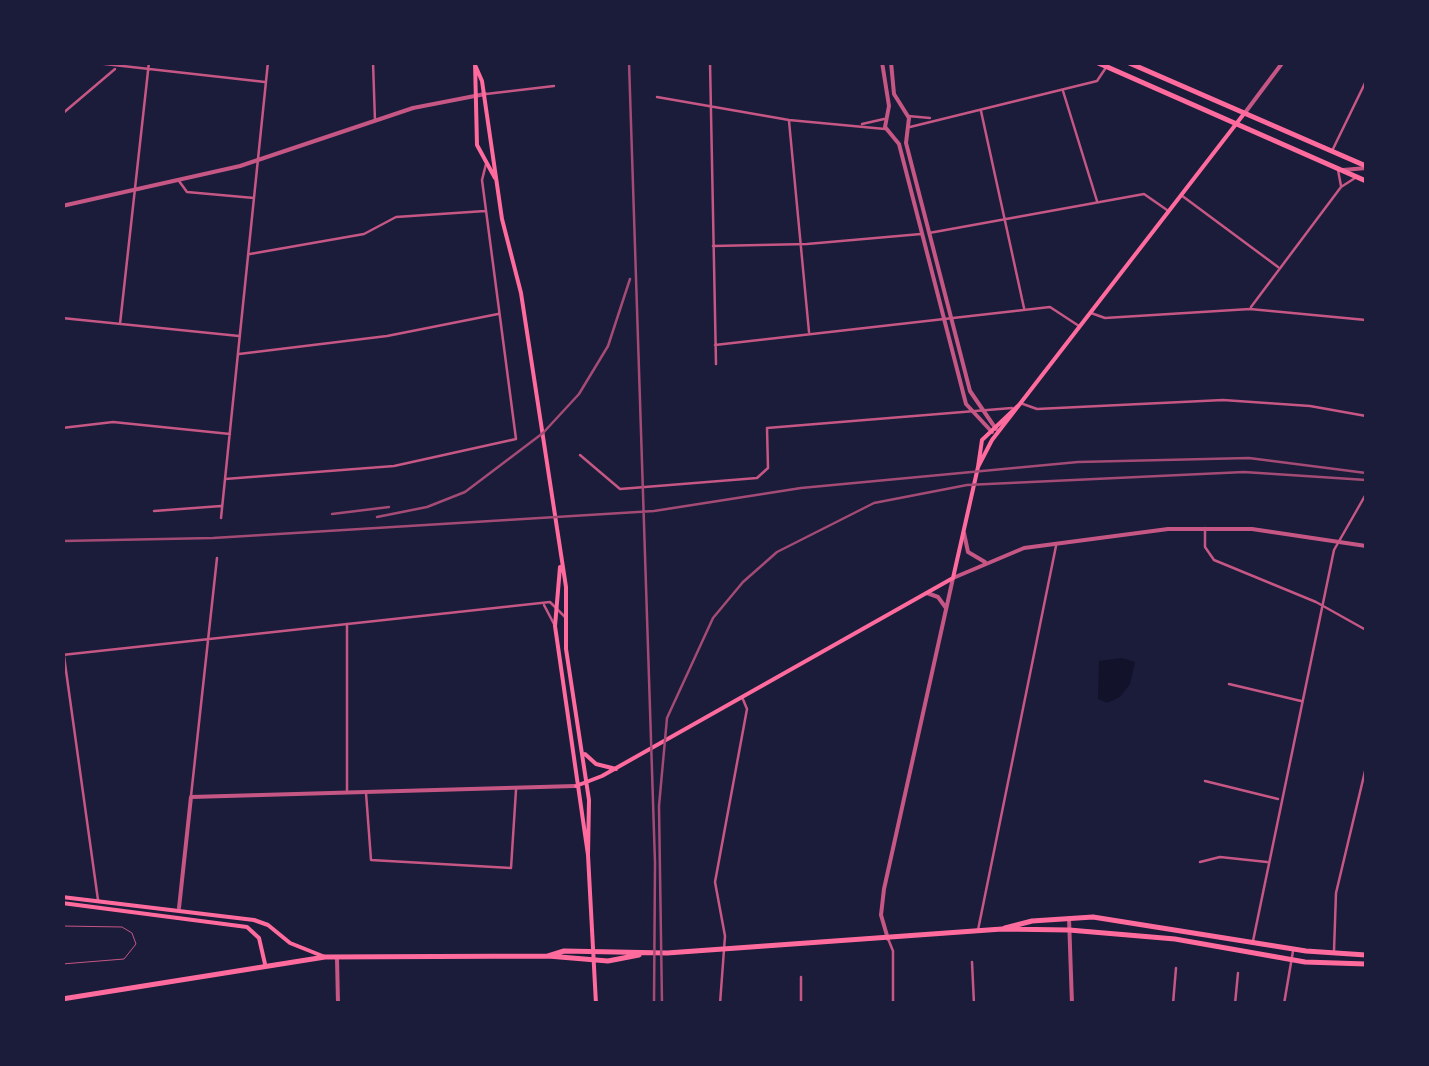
<!DOCTYPE html>
<style>
body{margin:0}
#map{position:relative;width:1429px;height:1066px;overflow:hidden;background:#1b1b3a;font-family:Cabin,sans-serif}
canvas{display:block}
.frame{position:absolute;inset:0;border:65px solid #1b1b3a;pointer-events:none}
</style>
<div id="map">
<canvas width="1429" height="1066"></canvas>
<div class="frame"></div>
</div>
<script>
const context = document.querySelector('canvas').getContext('2d');
context.lineJoin = 'round';
function paint(path, color) { context.fillStyle = color; context.fill(path, 'evenodd'); }
const toPath = rows => new Path2D(rows.map(r => 'M' + r).join(''));
function trace(path, color, width, dash) { context.strokeStyle = color; context.lineWidth = width; context.lineCap = dash ? 'butt' : 'round'; context.setLineDash(dash || []); context.stroke(path); }
paint(toPath([
 [1122,658,1135,662,1130,684,1120,697,1107,703,1098,699,1099,661]
]), '#12122b');
trace(toPath([
 [62,926,122,927,132,933,136,944,124,959,62,964]
]), '#c65784', 1);
trace(toPath([
 [87,62,265,82],
 [373,62,375,121],
 [710,62,716,364],
 [1063,91,1097,201],
 [486,94,554,86],
 [657,97,789,120,885,129],
 [981,111,1024,308],
 [62,114,115,69],
 [908,116,930,118],
 [789,121,809,332],
 [862,124,884,119],
 [910,127,1097,81,1105,69],
 [1332,151,1366,81],
 [1338,170,1341,186],
 [179,181,187,192,254,198],
 [1181,195,1278,267],
 [929,233,1144,194,1167,210],
 [713,246,807,244,921,234],
 [250,254,364,234,396,217,485,211],
 [1251,307,1341,187,1355,178],
 [1091,313,1105,318,1250,309,1366,320],
 [62,318,239,336],
 [120,324,149,62],
 [715,345,1050,307,1079,326],
 [239,354,387,336,498,314],
 [1023,404,1037,409,1223,400,1310,406,1366,416],
 [62,428,113,422,230,434],
 [580,455,620,489,757,478,768,468,767,428,1012,408],
 [225,479,394,466,516,439,482,180,486,164],
 [154,511,221,506],
 [221,518,268,62],
 [1205,528,1205,547,1214,560,1316,602,1366,630],
 [544,605,554,624],
 [347,624,347,791],
 [62,642,98,900],
 [62,655,550,602,565,617],
 [1229,684,1301,701],
 [1205,781,1278,799],
 [366,793,371,860,511,868,516,790],
 [191,796,217,558],
 [1200,862,1220,857,1267,862],
 [978,930,1056,546],
 [889,941,893,951,893,1004],
 [1253,941,1334,550,1366,494],
 [1334,951,1336,893,1366,767],
 [972,962,974,1004],
 [801,977,801,1004],
 [720,1004,725,936,715,882,747,709,742,697],
 [1173,1004,1176,968],
 [1235,1004,1238,973],
 [1284,1004,1293,951]
]), '#c65784', 2.5);
trace(toPath([
 [882,62,889,106,885,127,899,144,966,404,992,432],
 [891,62,894,94,909,118,906,143,970,391,996,429],
 [1244,114,1283,62],
 [1343,170,1366,168],
 [62,206,240,166,413,108,485,94],
 [964,533,968,552,985,562],
 [927,593,938,597,946,608],
 [179,908,191,797,575,786],
 [1069,918,1072,1004],
 [888,939,881,915,884,889,953,578,1024,548,1168,529,1252,529,1366,546],
 [337,958,338,1004]
]), '#c65784', 4);
trace(toPath([
 [475,62,477,145,495,178],
 [475,65,482,81,502,219,521,293,566,587,566,649,589,800,588,855],
 [978,467,982,440,1020,404],
 [560,567,555,626,588,855,596,1004],
 [585,754,596,764,616,769],
 [576,786,602,776,953,578,978,467,992,440,1243,115],
 [62,897,254,920,268,925,290,943,325,957],
 [62,903,247,927,259,938,265,964]
]), '#ff6b9d', 4);
trace(toPath([
 [1096,62,1366,181],
 [1127,62,1366,166],
 [1005,928,1032,921,1093,917,1306,951,1366,955],
 [548,956,564,951,667,953,1002,929,1069,930,1175,939,1305,962,1366,964],
 [62,999,325,957,548,956,608,961,639,955]
]), '#ff6b9d', 5);
trace(toPath([
 [662,1004,659,806,667,718,713,618,743,582,777,552,874,503,967,485,1244,472,1366,480]
]), '#a44b75', 2.5);
trace(toPath([
 [629,62,655,863,654,1004],
 [332,514,389,507],
 [377,517,427,507,465,492,543,433,579,394,608,346,630,279],
 [62,541,213,538,654,511,801,488,1078,462,1249,458,1366,473]
]), '#a44b75', 2.5);
</script>
